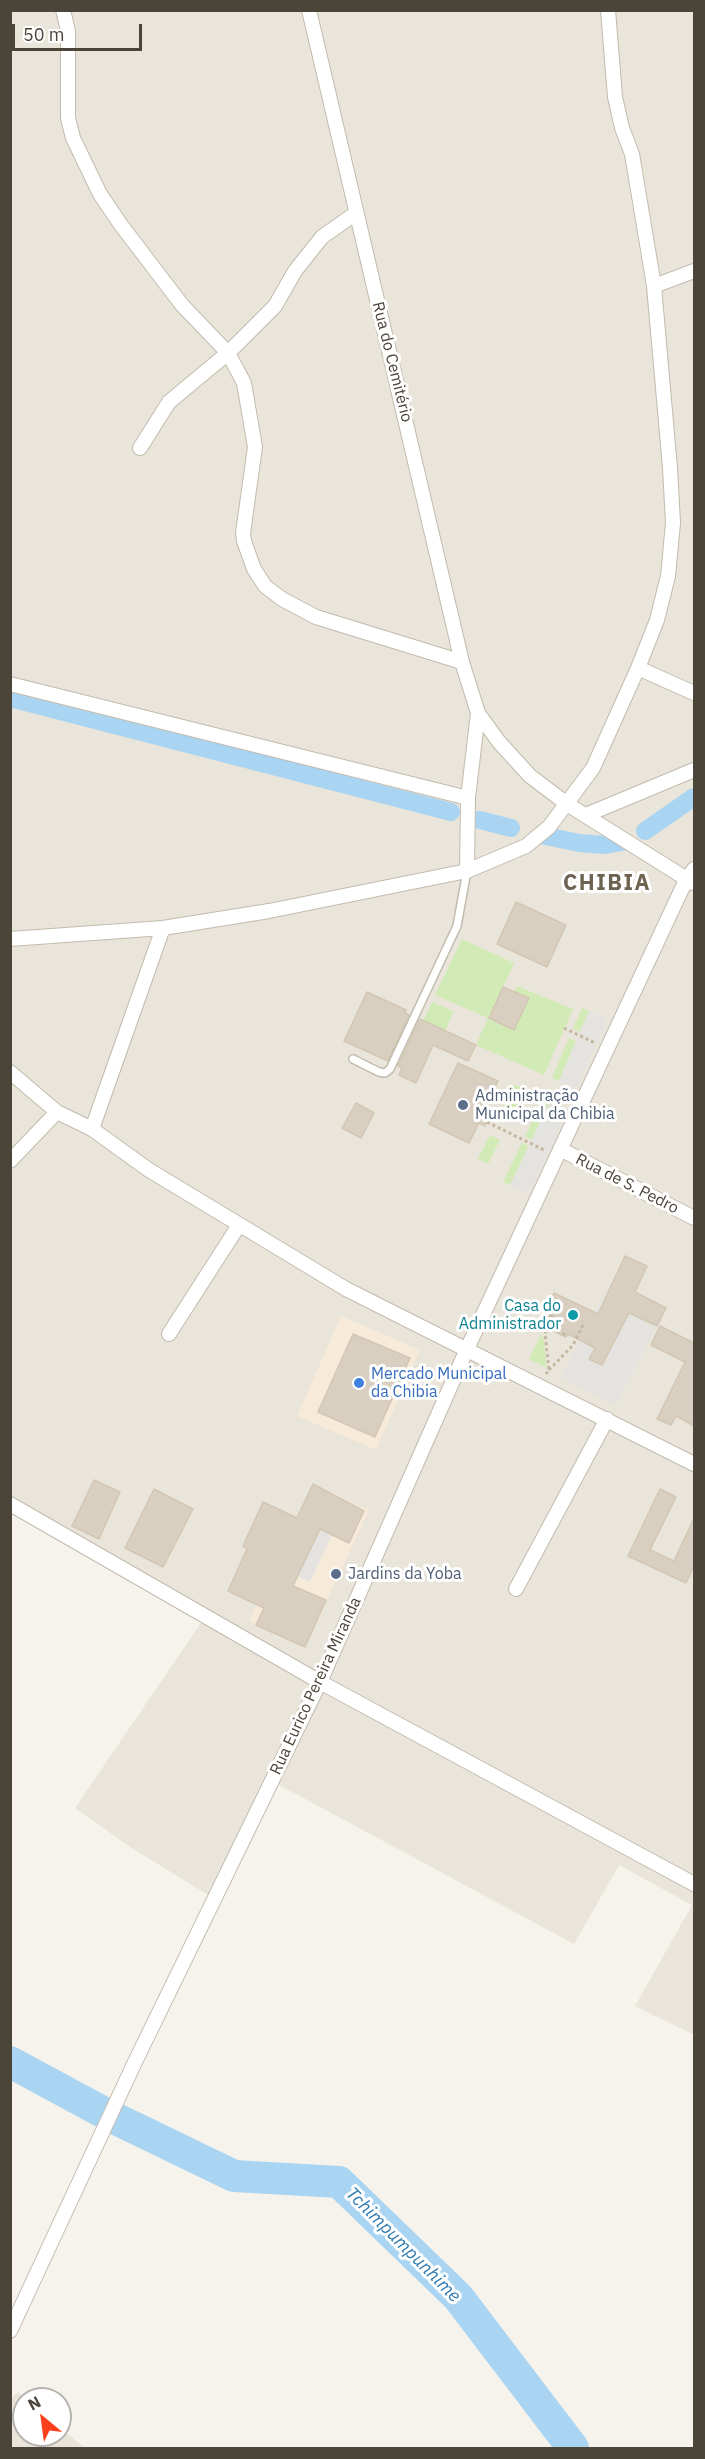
<!DOCTYPE html>
<meta charset="utf-8">
<style>
body{margin:0}
#map{position:relative;width:705px;height:2459px;overflow:hidden;background:#f6f3ec;font-family:"IBM Plex Sans",sans-serif}
canvas{display:block}
.frame{position:absolute;inset:0;border:12px solid #4b4439;pointer-events:none}
.north{position:absolute;left:12px;top:2387px;width:60px;height:60px;box-sizing:border-box;background:#fff;border:2px solid #b7b4b0;border-radius:50%;rotate:331deg;font-size:16px;font-weight:700;line-height:24px;text-align:center;color:#4b4439}
.north::after{content:'';display:block;margin:auto;width:21px;height:27px;background:#fc3f1d;clip-path:polygon(50% 0,100% 100%,50% 72%,0 100%)}
.scale{position:absolute;left:12px;top:24px;width:130px;height:27px;box-sizing:border-box;border:3px solid #4b4439;border-top:0;padding-left:8px;font-size:18px;line-height:21px;white-space:nowrap;color:#4b4439;-webkit-text-stroke:4px #fff;paint-order:stroke}
</style>
<div id="map">
<canvas width="705" height="2459"></canvas>
<div class="frame"></div>
<div class="north">N</div>
<div class="scale">50 m</div>
</div>
<script>
const context = document.querySelector('canvas').getContext('2d');
context.lineJoin = 'round';
function paint(path, color) { context.fillStyle = color; context.fill(path, 'evenodd'); }
const toPath = rows => new Path2D(rows.map(r => 'M' + r).join(''));
function trace(path, color, width, dash) { context.strokeStyle = color; context.lineWidth = width; context.lineCap = dash ? 'butt' : 'round'; context.setLineDash(dash || []); context.stroke(path); }
function label(font, color, halo, rows, align = 'center') {
  context.font = font + ' "IBM Plex Sans",sans-serif'; context.lineWidth = 6; context.setLineDash([]); context.textBaseline = 'middle'; context.strokeStyle = halo; context.fillStyle = color; for (const [text, x, y, turn = 0] of rows) {
    context.save(); context.translate(x, y); context.rotate((+turn || 0) * Math.PI / 180); context.textAlign = isNaN(turn) ? turn : align; if (halo) context.strokeText(text, 0, 0); context.fillText(text, 0, 0); context.restore();
  }
}
paint(toPath([
 [11,11,694,11,694,2035,635,2006,692,1905,619,1865,574,1944,272,1781,215,1899,133,1849,75,1808,205,1617,11,1507],
 [18,2392,26,2399,24,2399,24,2435,60,2435,60,2428,85,2448,11,2448,11,2398]
]), '#eae5da');
paint(toPath([
 [341,1316,420,1350,376,1450,297,1416],
 [313,1484,369,1510,305,1647,249,1621]
]), '#f7ead8');
paint(toPath([
 [462,939,514,963,489,1019,514,1030,529,999,514,992,517,986,573,1009,544,1075,476,1045,488,1018,435,995],
 [432,1002,454,1011,445,1031,423,1021],
 [582,1008,589,1011,580,1032,573,1029],
 [569,1038,576,1041,559,1081,552,1078],
 [514,1084,524,1089,510,1117,500,1113],
 [543,1098,550,1101,532,1140,525,1137],
 [490,1135,500,1140,488,1164,478,1159],
 [522,1143,529,1146,510,1185,503,1182],
 [541,1334,544,1340,546,1368,529,1359]
]), '#d2eab5');
paint(toPath([
 [589,1011,607,1019,576,1088,559,1081],
 [550,1101,569,1109,529,1194,510,1185],
 [601,1299,657,1326,617,1405,561,1377],
 [320,1529,332,1535,310,1582,298,1577]
]), '#e5e3e0');
trace(toPath([
 [10,698,451,812],
 [480,820,511,828],
 [645,831,694,797],
 [546,836,579,843,605,845,622,842]
]), '#a9d4f2', 18);
trace(toPath([
 [10,2062,110,2116,234,2176,339,2182,458,2297,573,2448]
]), '#a9d4f2', 32);
const building = toPath([
 [516,902,566,925,547,967,497,944,516,902],
 [503,987,529,998,514,1030,489,1018,503,987],
 [367,992,406,1010,405,1012,409,1015,388,1061,344,1041,367,992],
 [420,1019,476,1045,468,1061,433,1045,416,1083,399,1075,402,1068,398,1066,420,1019],
 [458,1063,498,1081,485,1110,491,1113,485,1126,479,1123,469,1143,429,1124,458,1063],
 [356,1103,374,1113,361,1138,342,1128,356,1103],
 [625,1256,647,1266,635,1292,666,1308,657,1326,629,1313,602,1365,589,1359,595,1348,568,1334,566,1337,551,1330,553,1327,547,1321,553,1308,548,1306,554,1293,598,1314,625,1256],
 [660,1326,694,1343,694,1426,676,1416,671,1425,657,1419,685,1362,651,1345,660,1326],
 [353,1334,410,1358,375,1437,318,1412,353,1334],
 [94,1480,120,1492,99,1539,72,1526,94,1480],
 [313,1484,364,1511,349,1543,320,1529,293,1586,326,1600,305,1647,256,1625,264,1608,228,1591,247,1549,243,1546,263,1502,297,1518,313,1484],
 [154,1489,193,1509,163,1567,125,1548,154,1489],
 [660,1489,676,1497,650,1550,674,1561,694,1518,694,1566,686,1583,628,1556,660,1489]
]);
paint(building, '#d8cfc1');
trace(building, '#d3c7b4', 1.5);
const service = toPath([
 [353,1059,379,1072,385,1073,390,1069,457,926,467,871]
]);
const minor = toPath([
 [63,10,68,31,68,118,73,138,100,194,121,225,182,305,228,353,275,306,295,271,322,237,356,213],
 [309,10,462,662,478,713,499,742,530,776,567,804,693,883],
 [654,286,694,271],
 [140,448,169,402,228,353,244,383,255,447,243,533,244,541,254,569,265,586,282,599,316,617,462,662],
 [638,668,694,693],
 [10,684,468,798],
 [586,815,694,770],
 [467,871,468,798,478,713],
 [10,939,163,928,269,911,467,871,526,846,549,827,593,768,638,668,657,620,668,576,673,523,670,468,654,286,632,154,622,128,615,97,608,10],
 [10,1072,57,1112,92,1129,149,1170,346,1289,694,1464],
 [92,1129,163,928],
 [560,1149,694,1218],
 [10,1161,57,1112],
 [169,1334,239,1225],
 [10,1504,320,1682,694,1884],
 [516,1589,607,1419],
 [10,2331,134,2064,320,1682,467,1349,686,880,694,869]
]);
trace(service, '#c2bbae', 10);
trace(minor, '#c2bbae', 16);
trace(toPath([
 [564,1028,595,1043],
 [487,1122,544,1150],
 [553,1317,551,1316,547,1326,564,1334,565,1333],
 [549,1370,573,1345,584,1323],
 [546,1374,549,1370,545,1334,547,1326]
]), '#c4b79f', 3, [3, 3]);
trace(service, '#fff', 7);
trace(minor, '#fff', 14);
for (const [x, y, r, color] of [
 [463,1105,6,"#5c6f8a"],
 [573,1315,6,"#0f9aa8"],
 [359,1383,6,"#3f7fe0"],
 [336,1574,6,"#5c6f8a"]
]) { const dot = new Path2D(); dot.arc(x, y, r, 0, 2 * Math.PI); context.fillStyle = color; context.fill(dot); trace(dot, '#fff', 2); }
label('16px', '#4b4439', '#fff', [
 ["Rua do Cemitério",392,362,76],
 ["Rua de S. Pedro",627,1184,27],
 ["Rua Eurico Pereira Miranda",316,1686,-65]
]);
label('16px', '#4e5e75', '#fff', [
 ["Administração",475,1096],
 ["Municipal da Chibia",475,1114],
 ["Jardins da Yoba",348,1574]
], 'left');
label('16px', '#0d838f', '#fff', [
 ["Casa do",561,1306],
 ["Administrador",561,1324]
], 'right');
label('16px', '#366cbe', '#fff', [
 ["Mercado Municipal",371,1374],
 ["da Chibia",371,1392]
], 'left');
label('italic 18px', '#2e7ab2', '#fff', [
 ["Tchimpumpunhime",403,2245,45]
]);
context.letterSpacing = '1.5px';
label('bold 22px', '#6e6250', '#fff', [
 ["CHIBIA",607,884]
]);
context.letterSpacing = '0px';
</script>
